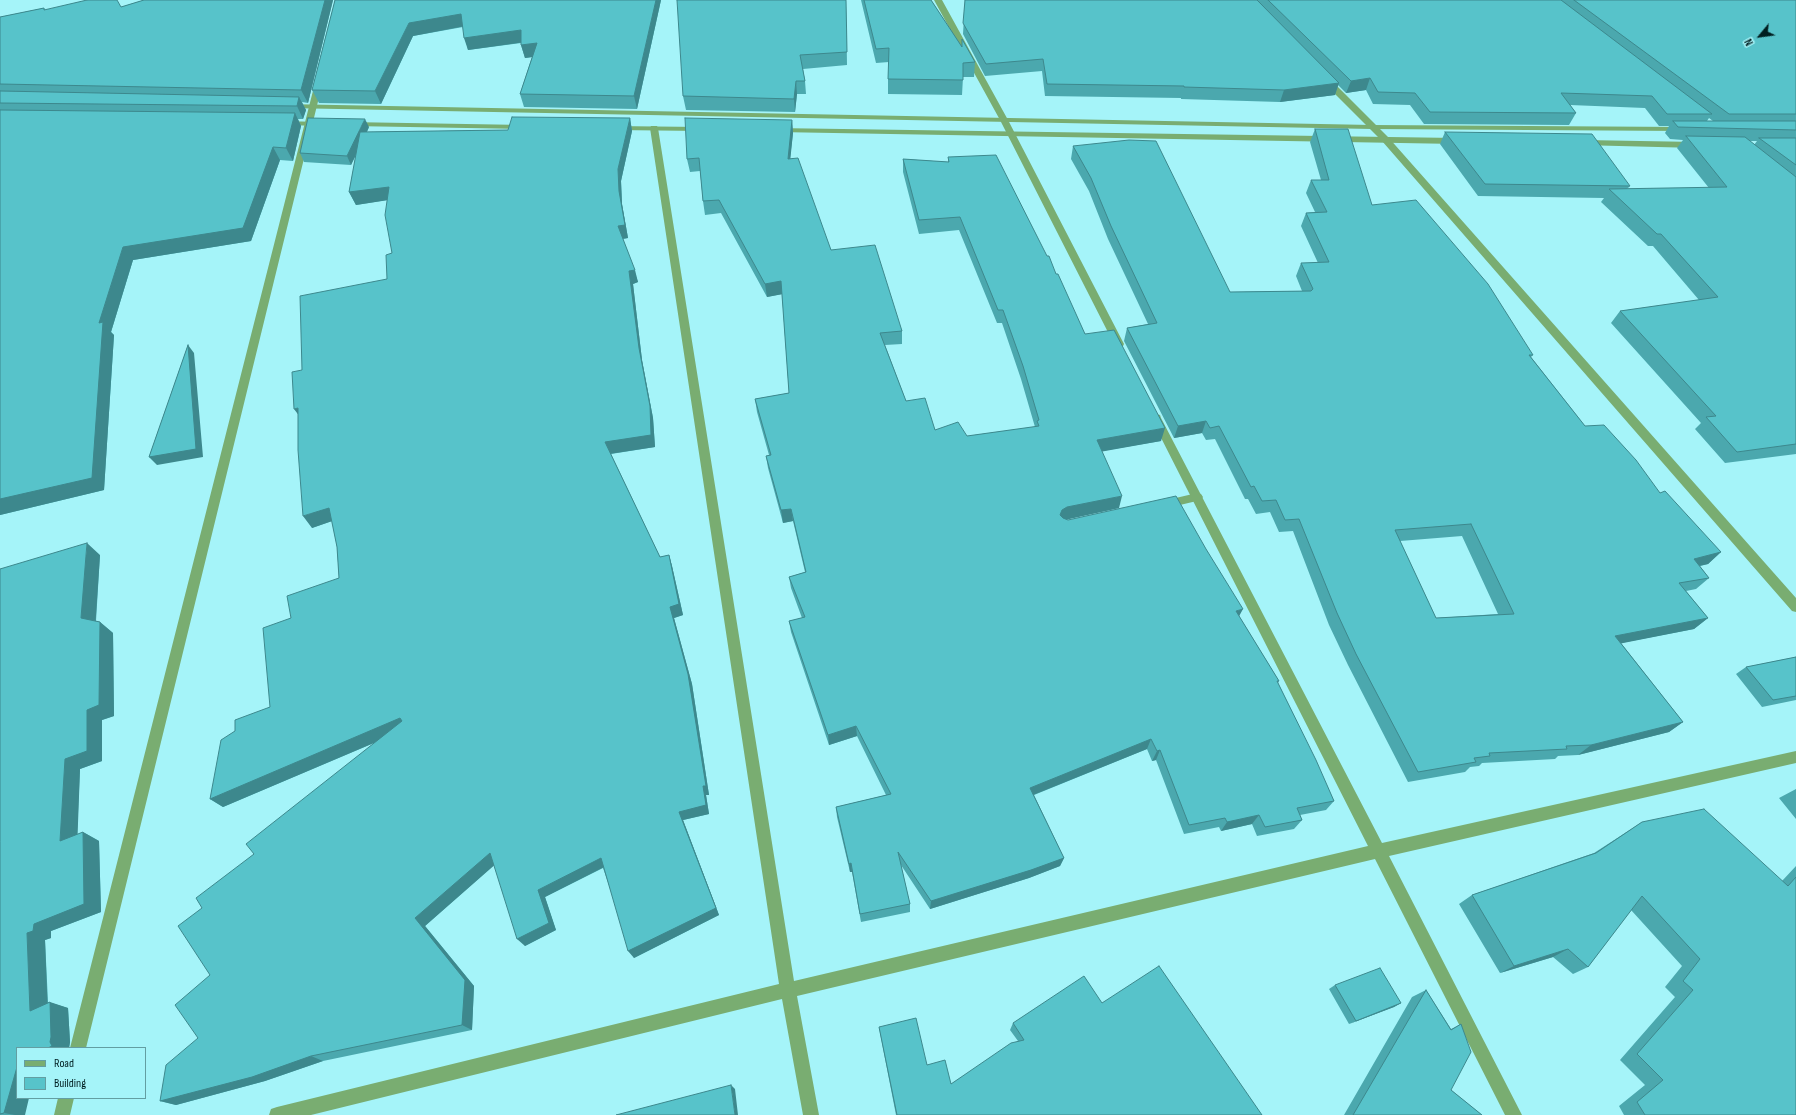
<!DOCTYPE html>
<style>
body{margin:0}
#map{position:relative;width:1796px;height:1115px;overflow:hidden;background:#a5f4f9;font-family:"Sofia Sans Condensed",sans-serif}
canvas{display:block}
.legend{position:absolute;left:16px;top:1047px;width:130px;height:52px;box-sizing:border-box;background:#a5f4f9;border:1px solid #639ea2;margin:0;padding:5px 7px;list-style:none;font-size:12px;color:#001e20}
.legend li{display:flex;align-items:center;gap:8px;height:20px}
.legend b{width:20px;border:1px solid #639ea2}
.north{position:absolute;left:1740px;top:16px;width:40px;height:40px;-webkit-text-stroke:3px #a5f4f9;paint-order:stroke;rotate:241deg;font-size:11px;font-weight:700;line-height:16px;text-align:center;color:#001e20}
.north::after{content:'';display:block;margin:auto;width:14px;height:18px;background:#001e20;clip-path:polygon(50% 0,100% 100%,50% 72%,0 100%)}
</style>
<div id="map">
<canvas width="1796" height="1115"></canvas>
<ul class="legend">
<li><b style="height:5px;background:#79ad71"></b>Road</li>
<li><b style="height:11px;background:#57c3ca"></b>Building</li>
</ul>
<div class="north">N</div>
</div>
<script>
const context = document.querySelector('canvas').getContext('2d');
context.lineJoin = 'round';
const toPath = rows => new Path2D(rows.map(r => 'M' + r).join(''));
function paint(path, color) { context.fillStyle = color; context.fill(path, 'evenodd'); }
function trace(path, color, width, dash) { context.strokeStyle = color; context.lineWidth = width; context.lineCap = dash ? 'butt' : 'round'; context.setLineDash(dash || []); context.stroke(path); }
paint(toPath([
 [1197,493,1201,494,1203,497,1201,500,1163,509,1159,508,1157,505,1159,502,1163,501,1197,493]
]), '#79ad71');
paint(toPath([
 [934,0,942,0,1008,120,1124,344,1123,346,1115,346,1114,344,1000,120,934,0],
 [1323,78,1329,78,1388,137,1796,598,1796,612,1792,611,1382,141,1323,82,1323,78],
 [316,79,322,79,323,81,86,1048,70,1048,316,79],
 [651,126,657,126,658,128,794,981,1368,846,1151,418,1152,415,1156,414,1160,415,1161,418,1382,843,1796,751,1796,763,1389,856,1522,1115,1505,1115,1375,859,797,996,819,1115,803,1115,782,999,311,1115,269,1115,271,1109,277,1107,779,984,650,128,651,126],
 [58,1098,74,1098,70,1115,54,1115,58,1098]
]), '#79ad71');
paint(toPath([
 [284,104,1372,125,1683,127,1687,129,1683,131,1372,129,287,108,284,108,284,104],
 [280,121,323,122,327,124,323,126,283,125,279,123,280,121],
 [348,122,525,125,529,127,525,129,351,126,348,126,348,122],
 [612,126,701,127,705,129,701,131,615,130,612,130,612,126],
 [774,128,1457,138,1461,141,1457,144,777,132,774,132,774,128],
 [1583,140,1697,142,1701,145,1697,148,1580,145,1579,143,1583,140]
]), '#79ad71');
paint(toPath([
 [144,0,333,0,308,103,302,102,306,110,303,119,298,119,301,126,293,161,280,160,251,241,133,260,111,332,114,335,104,490,0,515,0,17,44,8,45,10,121,7],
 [335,0,661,0,637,109,524,107,520,94,532,57,525,58,521,45,521,43,468,50,463,27,413,36,381,104,319,103,312,90],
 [846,0,847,65,803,69,805,81,806,94,797,94,795,112,686,110,683,96],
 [861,0,931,0,962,47,975,62,974,77,963,77,962,95,888,94,888,79,889,62,876,63],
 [965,0,1796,0,1796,454,1725,463,1695,429,1701,423,1611,323,1620,311,1699,300,1653,246,1648,246,1601,202,1604,198,1478,196,1440,144,1445,132,1630,186,1627,189,1709,188,1677,148,1683,140,1670,139,1665,133,1669,126,1659,126,1645,108,1570,105,1576,113,1569,125,1424,124,1410,105,1373,104,1366,90,1346,93,1338,85,1335,95,1280,102,1181,99,1181,98,1045,96,1042,71,985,76,963,34],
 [1709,118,1713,121,1707,121],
 [1749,141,1757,141,1754,145],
 [630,118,632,131,621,181,622,204,628,238,623,239,638,282,633,284,642,360,653,418,655,447,611,454,660,557,669,555,672,566,683,615,674,618,692,684,709,795,706,795,709,814,683,820,719,915,634,958,603,868,545,897,556,930,525,946,494,865,425,926,474,986,472,1030,323,1061,265,1081,176,1105,160,1101,198,1038,210,975,202,908,254,854,374,743,223,807,210,799,235,731,270,707,291,618,339,578,337,547,332,521,312,528,302,370,387,279,392,253,387,200,356,205,349,192,356,155,351,165,304,162,300,153,369,127,367,132,508,130],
 [792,120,793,133,790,158,831,250,902,331,902,344,885,345,906,401,935,430,967,436,1035,427,1021,379,1002,323,997,323,959,230,919,234,903,172,903,159,948,162,948,157,1056,274,1085,334,1161,441,1102,451,1119,508,1066,519,1239,616,1279,681,1278,683,1334,801,1326,810,1300,815,1302,820,1294,829,1257,836,1252,824,1221,831,1219,827,1184,834,1156,760,1152,761,1147,749,1034,795,1064,858,1060,866,1029,878,930,909,901,865,910,904,910,912,861,922,852,872,850,872,837,817,836,807,886,795,857,736,829,745,791,632,789,621,802,618,791,588,789,577,805,572,793,521,783,523,768,468,766,456,769,455,757,412,755,399,789,393,782,294,767,297,721,213,705,215,703,201,700,171,690,172,687,159],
 [1315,129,1372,205,1533,355,1531,357,1585,426,1660,493,1721,552,1708,564,1700,566,1709,578,1696,589,1686,591,1708,618,1694,629,1621,643,1683,722,1669,732,1578,755,1558,756,1555,759,1482,763,1479,766,1470,767,1465,772,1408,782,1348,665,1329,625,1293,531,1279,532,1270,512,1256,514,1248,499,1245,499,1215,439,1206,440,1202,433,1174,438,1124,341,1127,328,1148,324,1108,239,1089,191,1071,159,1073,146,1230,292,1302,291,1296,276,1301,263,1318,263,1301,226,1306,213,1315,212,1306,193,1311,180,1321,180,1310,142],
 [1462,536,1498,614,1436,618,1400,541],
 [100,555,96,621,100,622,113,633,114,716,102,720,102,761,80,769,77,835,83,832,99,841,101,912,51,931,51,938,45,940,48,1002,68,1008,70,1042,69,1048,17,1048,25,1115,0,1115,0,569],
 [1796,657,1796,700,1762,707,1736,674,1746,667],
 [1796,789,1796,819,1779,798],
 [1642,822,1782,881,1796,866,1796,1115,1624,1115,1619,1106,1645,1085,1620,1060,1675,997,1665,987,1682,966,1631,910,1588,967,1573,974,1553,957,1500,973,1459,904,1472,895,1594,853],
 [1335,985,1401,1003,1394,1007,1349,1024,1329,989],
 [1426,990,1451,1029,1461,1024,1451,1090,1482,1115,1344,1115,1412,997],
 [1102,1003,1262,1115,896,1115,880,1033,879,1027,951,1084,1018,1041,1010,1030,1013,1023]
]), '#4ba8ae');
paint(toPath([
 [325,0,333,0,308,103,301,90],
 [656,0,661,0,637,109,634,96],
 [461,14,465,26,413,36,381,104,375,91,409,23],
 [521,30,525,42,468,50,464,38],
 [537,43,540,56,525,58,521,45],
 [1370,78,1366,90,1346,93,1351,81],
 [796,81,797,94,795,112,794,99],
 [1339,83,1335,95,1280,102,1284,90],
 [299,97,306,110,303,119,297,106],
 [295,113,301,126,293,161,286,148],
 [630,118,632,131,621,181,622,204,628,238,621,239,618,226,618,169],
 [365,119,369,127,351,165,347,156],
 [792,120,793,133,789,172,788,159],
 [273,147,280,160,251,241,133,260,111,332,114,335,104,490,0,515,0,499,99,323,123,247],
 [389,187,395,199,356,205,349,192],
 [635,270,638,282,633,284,642,360,653,418,655,447,609,454,605,442,639,348,629,271],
 [781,281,783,294,767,297,765,284],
 [188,345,194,353,203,457,157,465,149,457],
 [298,408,303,421,294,409],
 [1206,421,1202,433,1174,438,1178,426],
 [1165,428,1161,441,1094,453,1097,440],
 [1122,496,1119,508,1065,520,1058,527,1060,515,1062,510,1067,507],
 [329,508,338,519,312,528,303,516],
 [791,509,793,521,783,523,781,510],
 [87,543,100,555,95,630,81,618],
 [1721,552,1708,564,1681,570,1694,559],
 [669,555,672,566,683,615,674,618,692,684,709,795,706,795,709,814,683,820,719,915,634,958,628,951,670,607],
 [1243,609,1237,620,1236,611],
 [1708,618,1694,629,1603,647,1615,636],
 [100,622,113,633,114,716,102,720,102,761,80,769,77,850,60,841,65,759,87,710],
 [400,718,409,728,223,807,210,799],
 [1683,722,1669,732,1578,755,1591,745],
 [856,726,857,736,829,745,828,735],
 [1151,739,1147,749,1028,797,1030,788],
 [1160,750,1156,760,1152,761,1157,751],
 [1259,815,1252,824,1221,831,1227,822],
 [83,832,99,841,101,912,51,931,51,938,45,940,48,1017,30,1011,27,933],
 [490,853,498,862,425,926,474,986,472,1030,462,1025,415,918],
 [601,858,606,866,545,897,556,930,525,946,517,939,538,890],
 [1064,858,1060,866,1029,878,930,909,931,901],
 [851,863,852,872,850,872,849,864],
 [1568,949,1553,957,1500,973,1514,966],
 [50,1002,68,1008,70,1042,69,1048,48,1048,50,1042],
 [1401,1003,1394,1007,1349,1024,1356,1021],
 [311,1056,323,1061,265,1081,176,1105,160,1101],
 [17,1067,17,1098,29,1098,25,1115,15,1115,4,1113],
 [731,1085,735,1089,738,1115,735,1115]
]), '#3d888d');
const building = toPath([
 [87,0,117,0,121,7,144,0,325,0,301,90,0,84,0,17,44,8,44,10,87,0],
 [335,0,656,0,634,96,520,94,537,43,521,45,521,30,464,38,461,14,409,23,375,91,312,90,335,0],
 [677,0,846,0,847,52,800,55,805,81,796,81,794,99,683,96,677,0],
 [864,0,931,0,962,47,962,39,975,62,963,63,963,80,888,79,889,48,876,49,864,0],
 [965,0,1257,0,1339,83,1284,90,1184,87,1184,86,1047,84,1043,59,986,64,963,23,965,0],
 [1268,0,1561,0,1712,114,1667,114,1652,96,1561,93,1576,113,1430,112,1415,93,1378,92,1370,78,1351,81,1268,0],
 [1574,0,1796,0,1796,114,1729,114,1574,0],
 [0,91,299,97,297,106,0,103,0,91],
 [0,110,295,113,286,148,273,147,243,228,123,247,99,323,103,322,92,478,0,499,0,110],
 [512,117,630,118,618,169,619,191,625,225,618,226,635,270,629,271,639,348,650,406,651,435,605,442,660,557,669,555,679,604,670,607,688,674,706,786,703,786,706,805,679,812,716,908,628,951,601,858,538,890,549,923,517,939,490,853,415,918,465,980,462,1025,311,1056,252,1077,160,1101,166,1065,198,1038,175,1005,210,975,178,926,202,908,196,898,254,854,246,844,402,721,400,718,210,799,221,740,235,731,235,720,270,707,263,628,291,618,287,596,339,578,337,547,329,508,303,516,298,450,298,408,294,409,292,372,302,370,300,296,387,279,386,255,392,253,385,215,389,187,349,192,360,132,508,130,512,117],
 [308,118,365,119,347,156,300,153,308,118],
 [685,118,792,120,788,159,798,158,831,250,875,245,902,331,880,333,906,401,925,398,935,430,958,422,967,436,1039,426,1037,421,1039,420,1023,366,1003,310,998,310,960,217,919,220,903,159,949,162,948,157,996,155,1047,256,1049,256,1056,274,1058,274,1085,334,1114,330,1165,428,1097,440,1122,496,1067,507,1062,510,1060,515,1063,518,1068,520,1176,496,1206,549,1243,609,1236,611,1279,681,1277,681,1316,760,1334,801,1297,808,1302,820,1265,827,1259,815,1227,822,1225,818,1189,825,1160,750,1157,751,1151,739,1030,788,1064,858,1031,870,931,901,898,852,910,904,860,914,851,863,849,864,836,807,891,794,856,726,828,735,789,621,805,617,789,577,806,572,791,509,781,510,766,456,771,455,755,399,789,393,781,281,765,284,719,200,703,201,699,158,687,159,685,118],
 [1673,121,1796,121,1796,130,1678,127,1673,121],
 [1315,129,1348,129,1372,205,1416,200,1488,284,1533,355,1529,355,1585,426,1604,425,1636,460,1660,493,1665,491,1721,552,1694,559,1709,578,1679,583,1708,618,1615,636,1683,722,1591,745,1566,746,1567,749,1489,753,1490,756,1474,758,1476,762,1418,772,1356,654,1337,613,1299,519,1285,520,1276,500,1262,501,1254,486,1251,487,1219,426,1210,428,1206,421,1178,426,1127,328,1157,323,1111,226,1091,178,1073,146,1129,140,1156,141,1230,292,1311,291,1313,289,1301,263,1329,262,1306,213,1327,212,1311,180,1329,180,1315,129],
 [1471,524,1514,614,1436,618,1395,530,1471,524],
 [1445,132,1592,134,1630,186,1485,184,1445,132],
 [1686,136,1745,137,1796,177,1796,444,1737,452,1706,417,1716,416,1620,311,1718,297,1661,234,1657,234,1609,189,1727,187,1686,136],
 [1759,138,1796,138,1796,165,1759,138],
 [188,345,196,449,149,457,188,345],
 [87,543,81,618,100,622,99,705,87,710,87,751,65,759,60,841,83,832,84,904,34,924,33,931,27,933,30,1011,50,1002,51,1037,50,1042,52,1046,48,1048,17,1048,17,1067,4,1113,0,1114,0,569,87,543],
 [1796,657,1796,696,1773,700,1746,667,1796,657],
 [1704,809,1788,886,1796,877,1796,1115,1645,1115,1637,1102,1663,1080,1637,1054,1693,990,1683,981,1700,959,1642,896,1588,967,1568,949,1514,966,1472,895,1596,853,1642,822,1704,809],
 [1159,966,1262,1115,897,1115,879,1027,916,1018,927,1065,945,1060,951,1084,1011,1043,1024,1040,1013,1023,1084,976,1102,1003,1159,966],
 [1380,968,1401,1003,1356,1021,1335,985,1380,968],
 [1426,990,1451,1030,1461,1024,1471,1052,1451,1090,1482,1115,1353,1115,1426,990],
 [731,1085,735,1115,616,1115,731,1085]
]);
paint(building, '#57c3ca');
trace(building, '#3d888d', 1);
</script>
